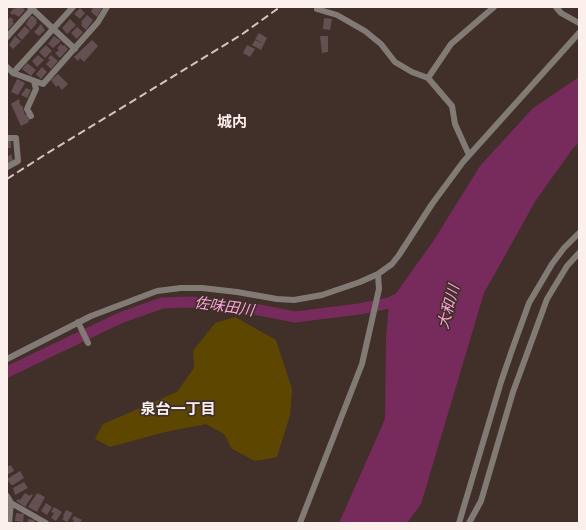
<!DOCTYPE html>
<meta charset="utf-8">
<style>
body{margin:0}
#map{position:relative;width:586px;height:530px;overflow:hidden;background:#412f2a;font-family:Figtree,sans-serif}
canvas{display:block}
.frame{position:absolute;inset:0;border:8px solid #fcf0ed;pointer-events:none}
</style>
<div id="map">
<canvas width="586" height="530"></canvas>
<div class="frame"></div>
</div>
<script>
const context = document.querySelector('canvas').getContext('2d');
context.lineJoin = 'round';
function paint(path, color) { context.fillStyle = color; context.fill(path, 'evenodd'); }
const toPath = rows => new Path2D(rows.map(r => 'M' + r).join(''));
function trace(path, color, width, dash) { context.strokeStyle = color; context.lineWidth = width; context.lineCap = dash ? 'butt' : 'round'; context.setLineDash(dash || []); context.stroke(path); }
function label(font, color, halo, rows, align = 'center') {
  context.font = font + ' Figtree,"Noto Sans JP",sans-serif'; context.lineWidth = 3.5; context.setLineDash([]); context.textBaseline = 'middle'; context.strokeStyle = halo; context.fillStyle = color; for (const [text, x, y, turn = 0] of rows) {
    context.save(); context.translate(x, y); context.rotate((+turn || 0) * Math.PI / 180); context.textAlign = isNaN(turn) ? turn : align; if (halo) context.strokeText(text, 0, 0); context.fillText(text, 0, 0); context.restore();
  }
}
paint(toPath([
 [235,317,276,340,292,389,290,415,277,457,255,461,232,449,224,434,206,424,165,432,110,447,95,439,103,424,177,392,194,368,193,351,215,323]
]), '#5d4700');
paint(toPath([
 [579,77,579,143,574,147,536,200,484,293,421,504,407,523,339,523,385,419,386,337,389,303,434,240,480,166,533,108]
]), '#772a5c');
trace(toPath([
 [7,372,120,318,162,303,191,302,254,309,295,317,359,309,389,303,402,297]
]), '#772a5c', 11);
paint(toPath([
 [17,7,22,7,25,10,19,17,14,14,13,15,10,13,14,8,15,9],
 [93,7,102,8,97,17,91,12],
 [80,8,85,13,80,19,74,14],
 [87,15,93,20,86,30,81,25,82,23,81,22],
 [31,16,33,16,37,20,36,22,37,23,31,30,26,24],
 [10,17,14,20,12,21,14,23,7,31,7,21],
 [324,18,332,19,330,30,323,29],
 [70,19,76,25,67,34,62,28],
 [41,24,45,30,39,36,34,32],
 [25,26,30,31,22,40,17,35],
 [77,27,83,32,77,39,71,33],
 [259,33,267,38,264,44,255,39],
 [15,36,21,41,13,49,9,45],
 [54,36,61,41,53,48,48,44],
 [320,36,328,36,328,52,322,53],
 [92,40,98,46,84,62,80,58,78,61,74,57],
 [255,40,264,44,261,50,252,45],
 [61,44,63,46,64,45,68,49,60,58,55,53,59,50,57,48],
 [46,45,52,51,45,58,39,52],
 [247,45,255,49,250,57,243,53],
 [38,55,44,60,37,67,32,61],
 [51,55,58,61,51,69,46,64,50,60,48,58],
 [27,63,36,70,31,76,22,69],
 [42,67,47,72,41,79,36,74],
 [58,74,68,84,62,90,58,85,56,87,51,80],
 [17,79,25,83,18,95,11,92],
 [26,88,31,90,27,98,21,95],
 [19,99,20,102,19,102,21,106,22,105,25,115,27,114,30,120,28,121,29,122,21,126,11,104],
 [7,141,11,141,11,148,7,148],
 [11,154,13,160,7,164,7,157],
 [11,465,14,471,7,475,7,467],
 [20,471,24,478,13,485,11,485,7,479],
 [24,482,28,488,15,495,13,488],
 [25,493,30,496,31,494,33,495,25,507,16,501,18,499,20,500],
 [37,493,45,497,37,512,28,507],
 [46,503,52,507,47,515,41,511],
 [54,507,62,512,56,521,51,518,54,513,51,512],
 [66,510,73,513,67,522,62,519,64,517,63,516],
 [16,513,24,514,23,522,15,521],
 [74,516,82,520,80,523,72,523,74,520,72,519],
 [28,519,34,520,36,523,28,523]
]), '#645052');
trace(toPath([
 [30,7,75,49],
 [556,7,561,13,579,23],
 [317,9,337,15,365,31,381,44,395,62,412,72,428,78,452,106,455,124,469,155],
 [7,37,34,7],
 [7,67,13,73,43,84,98,22,107,7],
 [13,73,73,7],
 [428,78,451,44,494,7],
 [31,116,27,109,36,89,34,81],
 [7,138,16,138,18,161,7,167],
 [378,274,392,264,399,255,432,204,463,162,579,33],
 [78,322,88,343],
 [7,359,91,316,157,291,181,288,202,288,237,292,277,299,294,300,322,295,360,282,378,274,379,289,362,364,300,523],
 [7,496,11,503,46,523],
 [9,503,11,503,9,523],
 [459,523,501,382,512,350,529,303,552,264,564,248,579,233],
 [469,523,481,501,513,392,547,299,567,266,579,253]
]), '#827a75', 6);
trace(toPath([
 [7,179,46,154,241,35,280,7]
]), '#d1c4c0', 2, [8, 4]);
label('bold 15px', '#fcf0ed', '#412f2a', [
 ["城内",232,123],
 ["泉台一丁目",178,410]
]);
label('italic 15px', '#fea5da', '#412f2a', [
 ["佐味田川",224,307,8],
 ["大和川",449,307,-75]
]);
</script>
